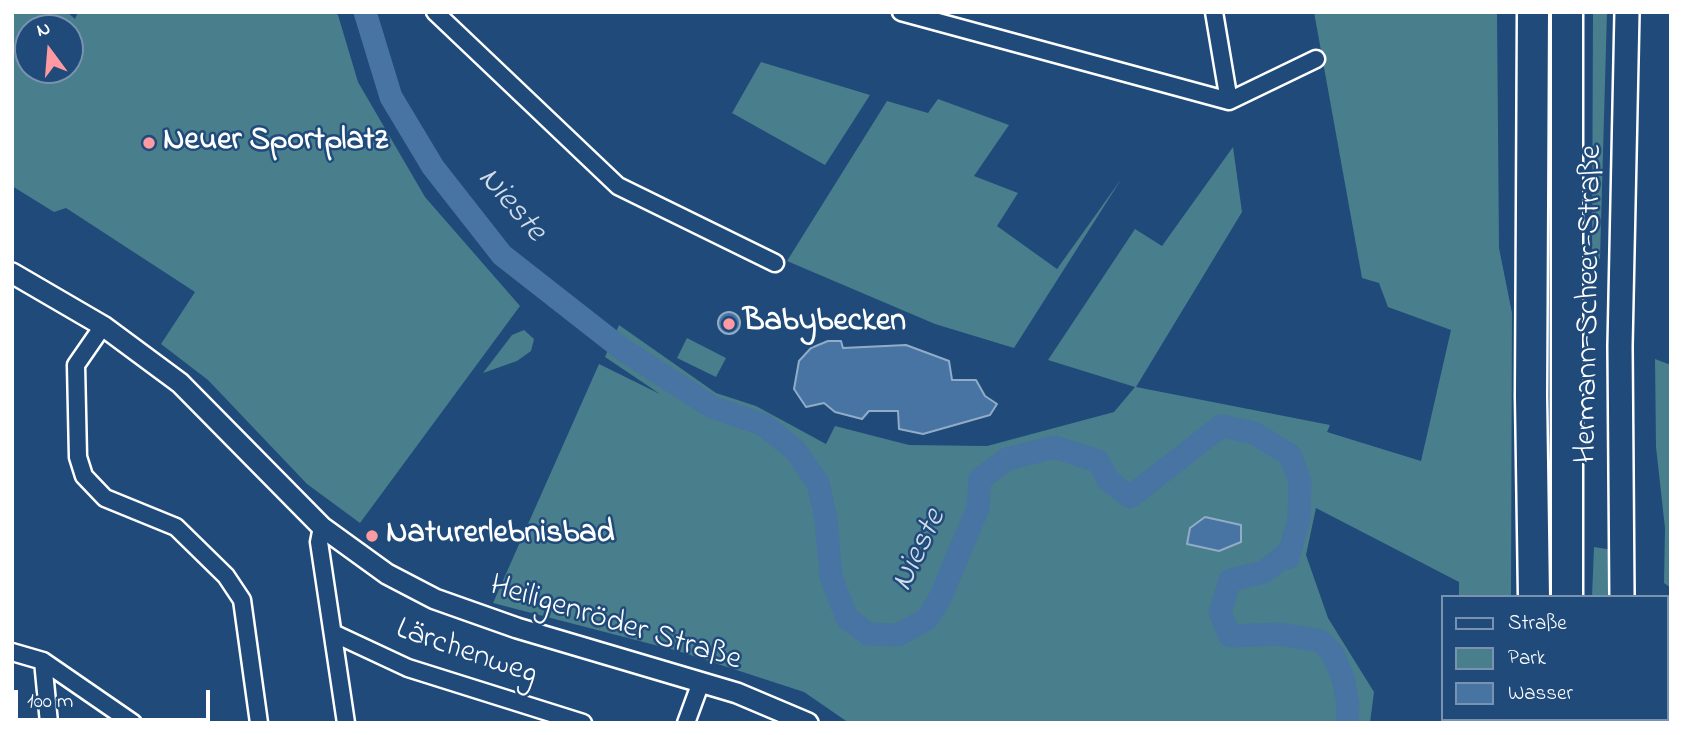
<!DOCTYPE html>
<meta charset="utf-8">
<style>
body{margin:0}
#map{position:relative;width:1683px;height:735px;overflow:hidden;background:#1f4a7a;font-family:"Indie Flower",sans-serif}
canvas{display:block}
.frame{position:absolute;inset:0;border:14px solid #fff;pointer-events:none}
.legend{position:absolute;left:1441px;top:595px;width:228px;height:126px;box-sizing:border-box;background:#1f4a7a;border:2px solid #7992af;margin:0;padding:9px 12px;list-style:none;font-size:21px;color:#fff}
.legend li{display:flex;align-items:center;gap:14px;height:35px}
.legend b{width:35px;border:2px solid #7992af}
.north{position:absolute;left:14px;top:14px;width:70px;height:70px;box-sizing:border-box;background:#1f4a7a;border:2px solid #7992af;border-radius:50%;rotate:344deg;font-size:19px;font-weight:700;line-height:28px;text-align:center;color:#fff}
.north::after{content:'';display:block;margin:auto;width:24px;height:32px;background:#ff9aa2;clip-path:polygon(50% 0,100% 100%,50% 72%,0 100%)}
.scale{position:absolute;left:14px;top:690px;width:196px;height:32px;box-sizing:border-box;border:4px solid #fff;border-top:0;padding-left:9px;font-size:21px;line-height:24px;white-space:nowrap;color:#fff;-webkit-text-stroke:5px #1f4a7a;paint-order:stroke}
</style>
<div id="map">
<canvas width="1683" height="735"></canvas>
<div class="frame"></div>
<ul class="legend">
<li><b style="height:9px;background:#1f4a7a"></b>Straße</li>
<li><b style="height:19px;background:#497e8c"></b>Park</li>
<li><b style="height:19px;background:#4774a2"></b>Wasser</li>
</ul>
<div class="north">N</div>
<div class="scale">100 m</div>
</div>
<script>
const context = document.querySelector('canvas').getContext('2d');
context.lineJoin = 'round';
function paint(path, color) { context.fillStyle = color; context.fill(path, 'evenodd'); }
const toPath = rows => new Path2D(rows.map(r => 'M' + r).join(''));
function trace(path, color, width, dash) { context.strokeStyle = color; context.lineWidth = width; context.lineCap = dash ? 'butt' : 'round'; context.setLineDash(dash || []); context.stroke(path); }
function label(font, color, halo, rows, align = 'center') {
  context.font = font + ' "Indie Flower",sans-serif'; context.lineWidth = 5; context.setLineDash([]); context.textBaseline = 'middle'; context.strokeStyle = halo; context.fillStyle = color; for (const [text, x, y, turn = 0] of rows) {
    context.save(); context.translate(x, y); context.rotate((+turn || 0) * Math.PI / 180); context.textAlign = isNaN(turn) ? turn : align; if (halo) context.strokeText(text, 0, 0); context.fillText(text, 0, 0); context.restore();
  }
}
paint(toPath([
 [12,12,67,12,75,19,78,12,335,12,338,15,358,82,425,197,520,306,360,523,307,484,208,380,161,344,195,292,66,208,54,212,12,186],
 [28,28,70,28,70,70,28,70],
 [1314,12,1497,12,1499,248,1512,313,1511,597,1459,597,1459,582,1316,508,1306,555,1328,618,1374,692,1370,723,849,723,804,692,678,651,493,603,599,364,660,394,605,357,619,325,716,393,756,406,826,444,835,426,909,445,987,446,1114,412,1135,387,1048,360,1135,229,1162,246,1233,147,1242,212,1136,387,1330,425,1327,432,1421,461,1451,330,1388,307,1379,283,1362,278],
 [1593,12,1607,12,1600,259,1592,260],
 [761,62,870,95,825,165,732,113],
 [938,99,1009,125,974,176,1018,193,997,226,1057,269,1122,178,1014,348,935,324,787,261,887,101,928,113],
 [524,330,534,339,531,351,517,361,483,373,512,335],
 [687,338,726,358,716,377,677,358],
 [1655,359,1671,365,1671,588,1664,583,1665,528,1656,447],
 [1594,547,1613,550,1614,597,1592,597]
]), '#497e8c');
const water = toPath([
 '718 323a11 11 0 1 1 22 0a11 11 0 1 1-22 0Z',
 [828,341,841,341,843,348,906,345,949,361,952,380,976,380,985,396,997,404,990,415,923,434,899,429,898,411,869,411,862,419,835,412,824,403,806,407,794,389,799,361,811,348,828,341],
 [1205,517,1241,525,1241,542,1219,551,1187,544,1190,528,1205,517]
]);
paint(water, '#4774a2');
trace(water, '#91acc7', 2);
trace(toPath([
 [365,12,391,97,433,167,502,255,622,349,712,407,764,425,795,450,818,483,826,519,831,577,847,618,868,634,898,635,927,619,940,598,978,508,980,479,1007,459,1054,447,1098,461,1108,480,1130,497,1221,426,1254,433,1290,455,1300,482,1299,519,1288,558,1290,551,1264,572,1230,580,1220,613,1230,636,1279,634,1321,641,1333,654,1343,678,1348,703,1347,723]
]), '#4774a2', 23);
const minor = toPath([
 [435,12,618,186,775,263],
 [901,12,1229,101,1316,59],
 [1214,12,1229,101],
 [103,326,76,365,78,457,84,476,105,498,176,527,226,576,242,600,259,723],
 [322,527,319,542,346,723],
 [333,633,408,668,583,723],
 [12,652,43,661,133,723],
 [43,661,49,723],
 [686,723,701,682]
]);
const tertiary = toPath([
 [12,273,103,326,180,383,322,527,387,574,435,599,517,628,737,693,808,723]
]);
const secondary = toPath([
 [1622,597,1620,346,1627,12],
 [1627,719,1627,723]
]);
const motorway = toPath([
 [1533,12,1531,396,1534,597],
 [1567,12,1567,597],
 [1569,719,1569,723],
 [1534,723,1534,719]
]);
trace(minor, '#fff', 21);
trace(tertiary, '#fff', 24);
trace(secondary, '#fff', 28);
trace(motorway, '#fff', 35);
trace(minor, '#1f4a7a', 16);
trace(tertiary, '#1f4a7a', 19);
trace(secondary, '#1f4a7a', 23);
trace(motorway, '#1f4a7a', 30);
for (const [x, y, r, color] of [
 [149,143,7,"#ff9aa2"],
 [729,324,7,"#ff9aa2"],
 [372,536,7,"#ff9aa2"]
]) { const dot = new Path2D(); dot.arc(x, y, r, 0, 2 * Math.PI); context.fillStyle = color; context.fill(dot); trace(dot, '#1f4a7a', 2.5); }
label('bold 32px', '#fff', '#1f4a7a', [
 ["Neuer Sportplatz",163,143],
 ["Babybecken",743,324],
 ["Naturerlebnisbad",386,536]
], 'left');
label('32px', '#fff', '#1f4a7a', [
 ["Hermann-Scheer-Straße",1591,304,-89],
 ["Heiligenröder Straße",615,625,17],
 ["Lärchenweg",466,654,19]
]);
label('italic 33px', '#d1dce8', '#1f4a7a', [
 ["Nieste",510,206,49],
 ["Nieste",921,551,-65]
]);
</script>
